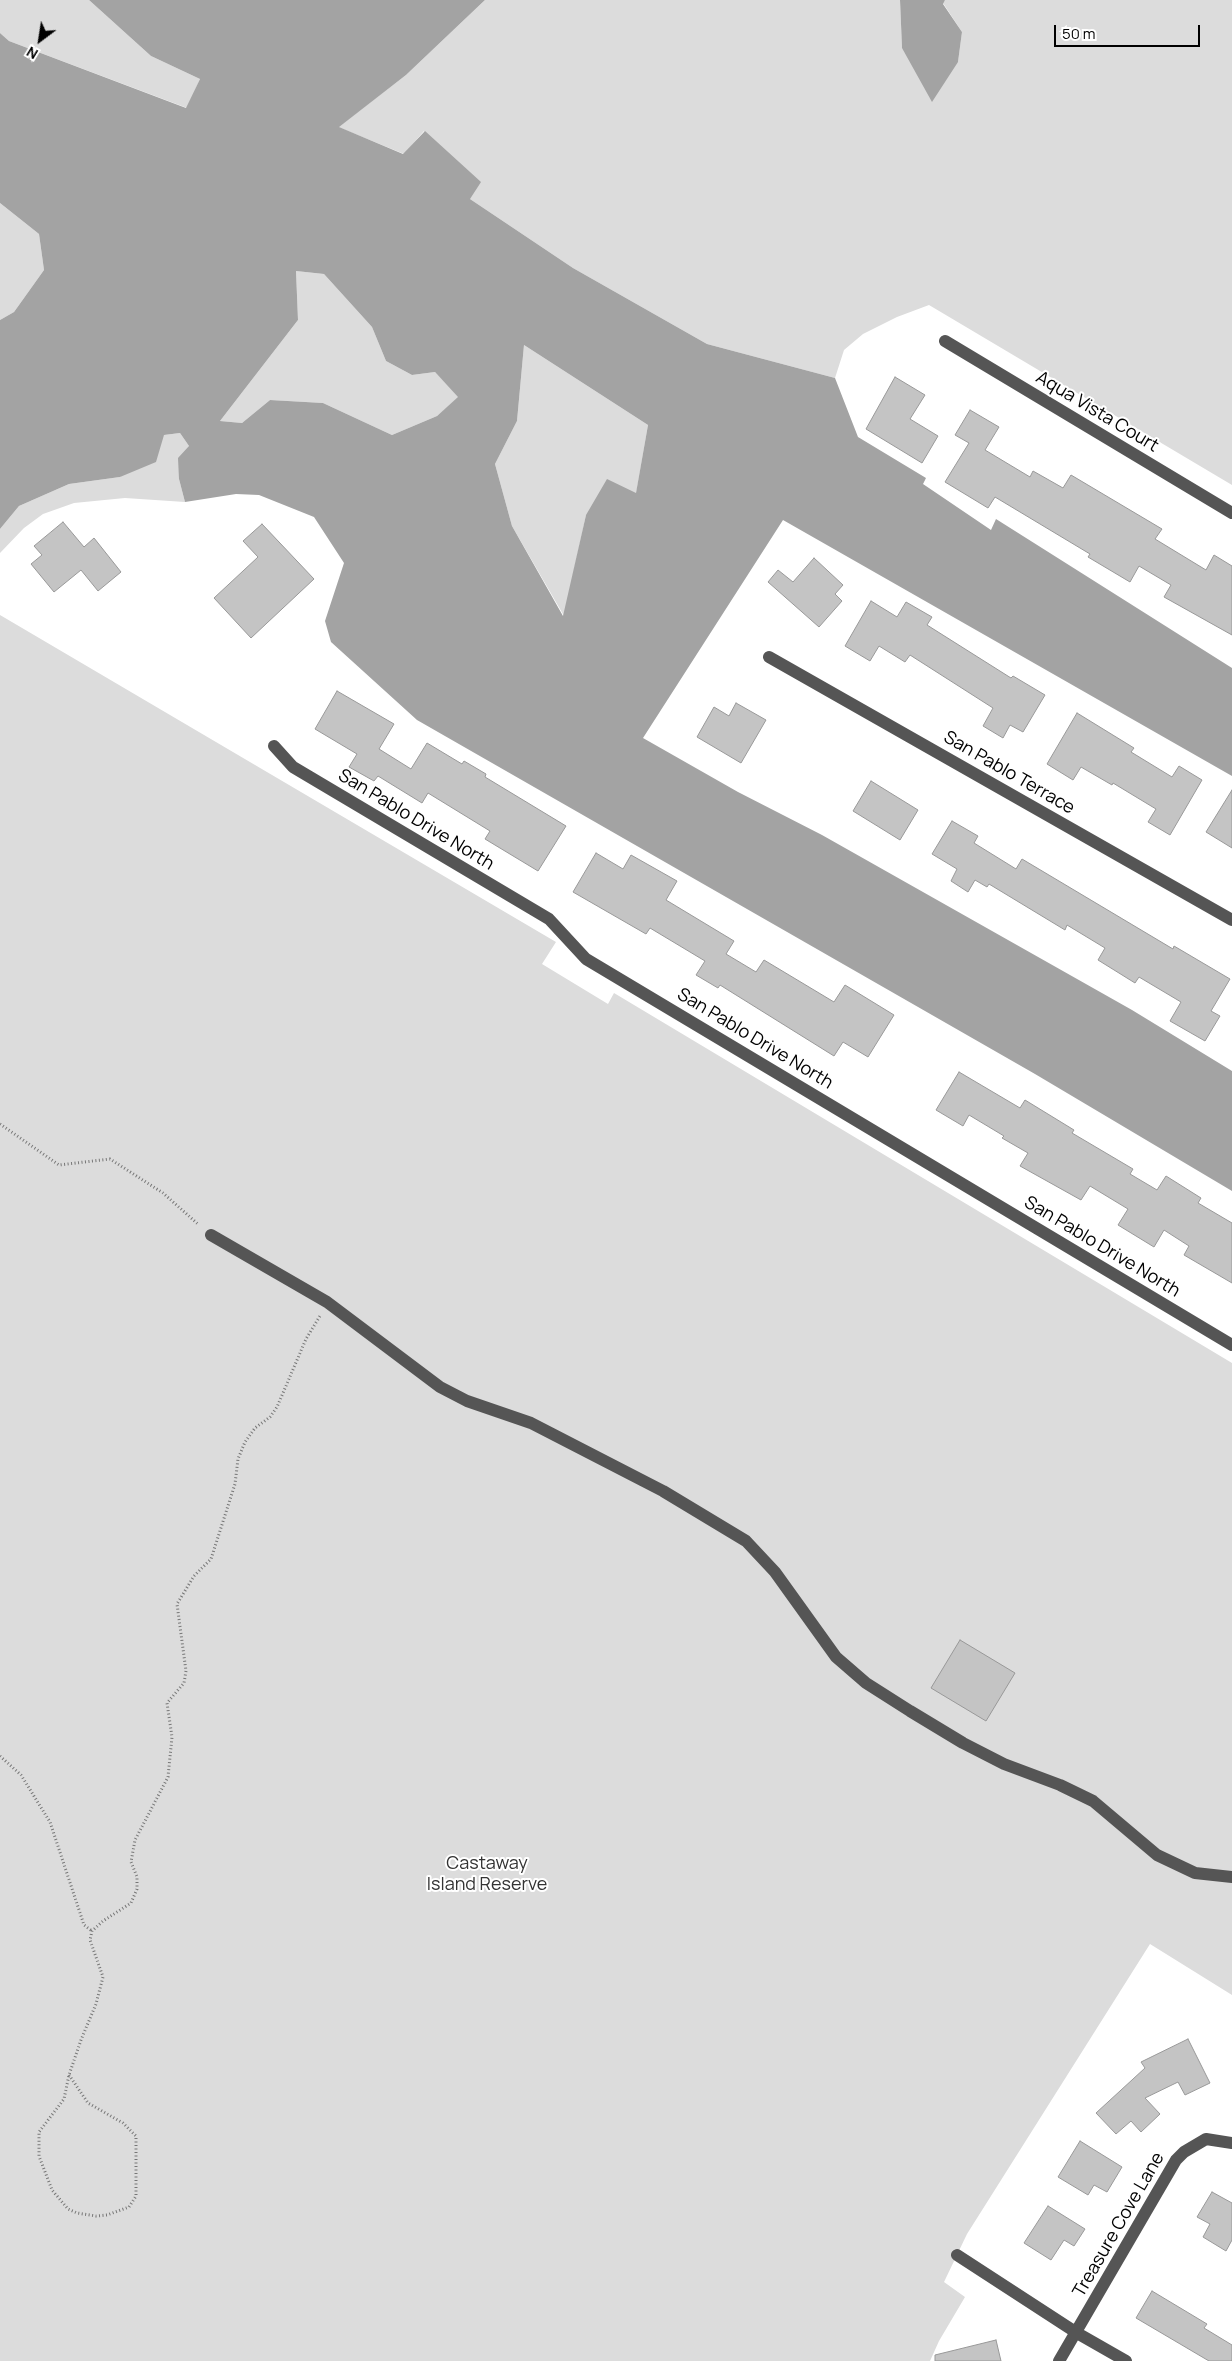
<!DOCTYPE html>
<style>
body{margin:0}
#map{position:relative;width:1232px;height:2361px;overflow:hidden;background:#fff;font-family:Manrope,sans-serif}
canvas{display:block}
.north{position:absolute;left:15px;top:15px;width:50px;height:50px;-webkit-text-stroke:4px #fff;paint-order:stroke;rotate:211deg;font-size:14px;font-weight:700;line-height:20px;text-align:center;color:#000}
.north::after{content:'';display:block;margin:auto;width:18px;height:22px;background:#000;clip-path:polygon(50% 0,100% 100%,50% 72%,0 100%)}
.scale{position:absolute;left:1054px;top:25px;width:146px;height:22px;box-sizing:border-box;border:2px solid #000;border-top:0;padding-left:6px;font-size:15px;line-height:18px;white-space:nowrap;color:#000;-webkit-text-stroke:4px #fff;paint-order:stroke}
</style>
<div id="map">
<canvas width="1232" height="2361"></canvas>
<div class="north">N</div>
<div class="scale">50 m</div>
</div>
<script>
const context = document.querySelector('canvas').getContext('2d');
context.lineJoin = 'round';
function paint(path, color) { context.fillStyle = color; context.fill(path, 'evenodd'); }
const toPath = rows => new Path2D(rows.map(r => 'M' + r).join(''));
function trace(path, color, width, dash) { context.strokeStyle = color; context.lineWidth = width; context.lineCap = dash ? 'butt' : 'round'; context.setLineDash(dash || []); context.stroke(path); }
function label(font, color, halo, rows, align = 'center') {
  context.font = font + ' Manrope,sans-serif'; context.lineWidth = 4; context.setLineDash([]); context.textBaseline = 'middle'; context.strokeStyle = halo; context.fillStyle = color; for (const [text, x, y, turn = 0] of rows) {
    context.save(); context.translate(x, y); context.rotate((+turn || 0) * Math.PI / 180); context.textAlign = isNaN(turn) ? turn : align; if (halo) context.strokeText(text, 0, 0); context.fillText(text, 0, 0); context.restore();
  }
}
paint(toPath([
 [0,0,89,0,151,56,200,79,187,108,9,41,0,33],
 [485,0,900,0,902,48,958,62,962,32,943,3,945,0,1232,0,1232,485,929,305,897,317,863,334,844,350,835,378,707,344,573,268,470,199,424,131,404,154,338,127,406,75],
 [0,203,39,234,44,270,14,312,0,320],
 [296,271,324,274,372,327,386,361,412,375,435,372,459,397,437,416,392,435,323,403,270,400,242,423,220,421,298,320],
 [524,345,648,425,636,494,586,515,564,616,512,526,495,464,517,421],
 [180,433,189,446,179,479,185,502,125,498,74,503,43,514,24,528,0,553,0,529,19,506,69,484,120,477,164,435],
 [0,615,556,942,542,964,608,1004,614,993,1232,1363,1232,1995,1150,1944,967,2234,944,2282,965,2297,939,2341,930,2361,0,2361]
]), '#dcdcdc');
paint(toPath([
 [89,0,485,0,406,75,339,127,403,154,425,131,481,182,470,199,573,268,707,344,835,378,858,437,926,478,923,484,991,530,996,519,1232,668,1232,776,783,520,643,738,738,792,822,835,1132,1010,1232,1071,1232,1191,1035,1074,417,720,331,642,325,621,344,563,314,517,259,495,236,494,185,502,179,479,178,458,189,446,180,433,164,435,156,462,120,477,69,484,19,506,0,529,0,320,14,312,44,270,39,234,0,203,0,33,9,41,186,108,200,79,151,56],
 [296,271,324,274,372,327,386,361,412,375,435,372,458,397,437,416,392,435,323,403,270,400,242,423,220,421,298,320],
 [524,345,648,425,636,493,607,479,586,515,563,616,512,526,495,464,517,421],
 [900,0,945,0,943,4,962,32,958,62,932,102,902,48]
]), '#a3a3a3');
const building = toPath([
 [895,377,925,395,910,419,938,436,922,463,866,429,895,377],
 [970,410,999,427,985,450,1030,477,1033,471,1063,488,1071,475,1162,529,1155,539,1206,570,1214,555,1232,566,1232,635,1164,597,1171,585,1139,566,1130,582,1088,557,1090,554,995,497,988,508,945,482,969,443,955,435,970,410],
 [63,522,84,547,94,538,121,572,98,591,81,570,54,592,31,564,42,555,34,546,63,522],
 [262,524,314,579,251,638,214,598,258,557,243,541,262,524],
 [814,558,843,585,835,594,842,601,819,627,768,582,778,570,793,582,814,558],
 [871,601,897,617,906,602,932,617,927,625,1011,678,1013,676,1045,695,1023,732,1010,725,1003,738,983,726,993,708,910,655,905,662,879,646,870,661,845,646,871,601],
 [337,691,394,724,379,749,411,769,427,743,462,764,464,761,486,774,485,777,566,826,538,871,485,839,490,831,428,793,422,803,378,776,374,781,349,767,357,754,315,729,337,691],
 [736,703,766,720,741,763,697,737,714,707,729,716,736,703],
 [1077,713,1134,748,1131,752,1172,777,1179,766,1202,780,1170,835,1148,822,1156,809,1113,783,1112,785,1081,767,1073,780,1047,764,1077,713],
 [871,781,918,810,900,840,853,811,871,781],
 [1232,790,1232,848,1206,832,1232,790],
 [952,821,978,836,974,843,1016,869,1022,859,1173,949,1174,946,1230,979,1211,1011,1220,1016,1205,1041,1170,1021,1181,1002,1139,977,1135,983,1098,960,1105,948,1067,925,1065,930,989,884,987,887,975,880,968,892,951,881,957,869,932,854,952,821],
 [596,853,623,869,631,855,677,881,666,900,734,941,726,954,756,972,764,960,834,1002,845,985,894,1015,868,1057,843,1042,834,1056,720,985,718,988,696,975,705,961,650,928,646,934,573,892,596,853],
 [959,1072,1020,1108,1025,1100,1074,1130,1072,1133,1133,1169,1130,1174,1157,1190,1166,1176,1201,1198,1198,1203,1232,1223,1232,1283,1184,1255,1189,1246,1164,1230,1154,1247,1118,1225,1128,1209,1090,1186,1081,1200,1020,1166,1028,1153,1002,1138,1004,1136,969,1115,963,1126,936,1110,959,1072],
 [960,1640,1015,1673,986,1721,931,1688,960,1640],
 [1188,2039,1210,2083,1185,2095,1178,2082,1145,2098,1160,2114,1141,2132,1131,2121,1116,2134,1096,2113,1145,2068,1141,2062,1188,2039],
 [1080,2141,1122,2167,1107,2192,1094,2185,1088,2195,1058,2177,1080,2141],
 [1212,2192,1232,2203,1232,2240,1226,2251,1203,2237,1210,2224,1197,2217,1212,2192],
 [1048,2206,1085,2229,1074,2246,1064,2240,1051,2260,1024,2243,1048,2206],
 [1152,2291,1207,2324,1204,2328,1232,2345,1232,2361,1209,2361,1136,2318,1152,2291],
 [996,2340,1001,2361,935,2361,935,2355,996,2340]
]);
paint(building, '#c4c4c4');
trace(building, '#999', 1);
trace(toPath([
 [0,1124,59,1165,110,1159,163,1193,199,1225],
 [0,1756,21,1775,50,1822,84,1925,92,1931],
 [69,2075,88,2103,123,2123,136,2136,136,2196,129,2207,107,2215,96,2216,77,2213,68,2209,52,2190,39,2156,39,2132,64,2099,69,2075,81,2040,96,2004,103,1977,90,1940,92,1931,103,1921,131,1903,137,1889,137,1877,131,1862,135,1840,168,1777,172,1737,167,1703,184,1683,186,1671,177,1604,194,1576,211,1559,235,1484,238,1459,245,1442,255,1428,270,1417,277,1407,306,1339,320,1316]
]), '#777', 3, [1, 2.5]);
trace(toPath([
 [945,341,1232,513],
 [769,657,1232,920],
 [274,746,293,767,549,919,586,959,1232,1345],
 [211,1235,327,1302,440,1387,467,1401,531,1423,663,1491,746,1541,775,1572,836,1657,866,1683,910,1711,963,1743,1004,1764,1060,1785,1093,1801,1157,1855,1195,1873,1232,1877],
 [957,2255,1077,2333,1126,2361],
 [1059,2361,1176,2160,1184,2152,1206,2139,1232,2143]
]), '#555', 12);
label('18px', '#000', '#fff', [
 ["Aqua Vista Court",1097,412,31],
 ["San Pablo Terrace",1009,773,30],
 ["San Pablo Drive North",416,820,31],
 ["San Pablo Drive North",755,1039,31],
 ["San Pablo Drive North",1102,1247,31],
 ["Treasure Cove Lane",1119,2225,-60]
]);
label('18px', '#333', '#fff', [
 ["Castaway",487,1864],
 ["Island Reserve",487,1885]
]);
</script>
